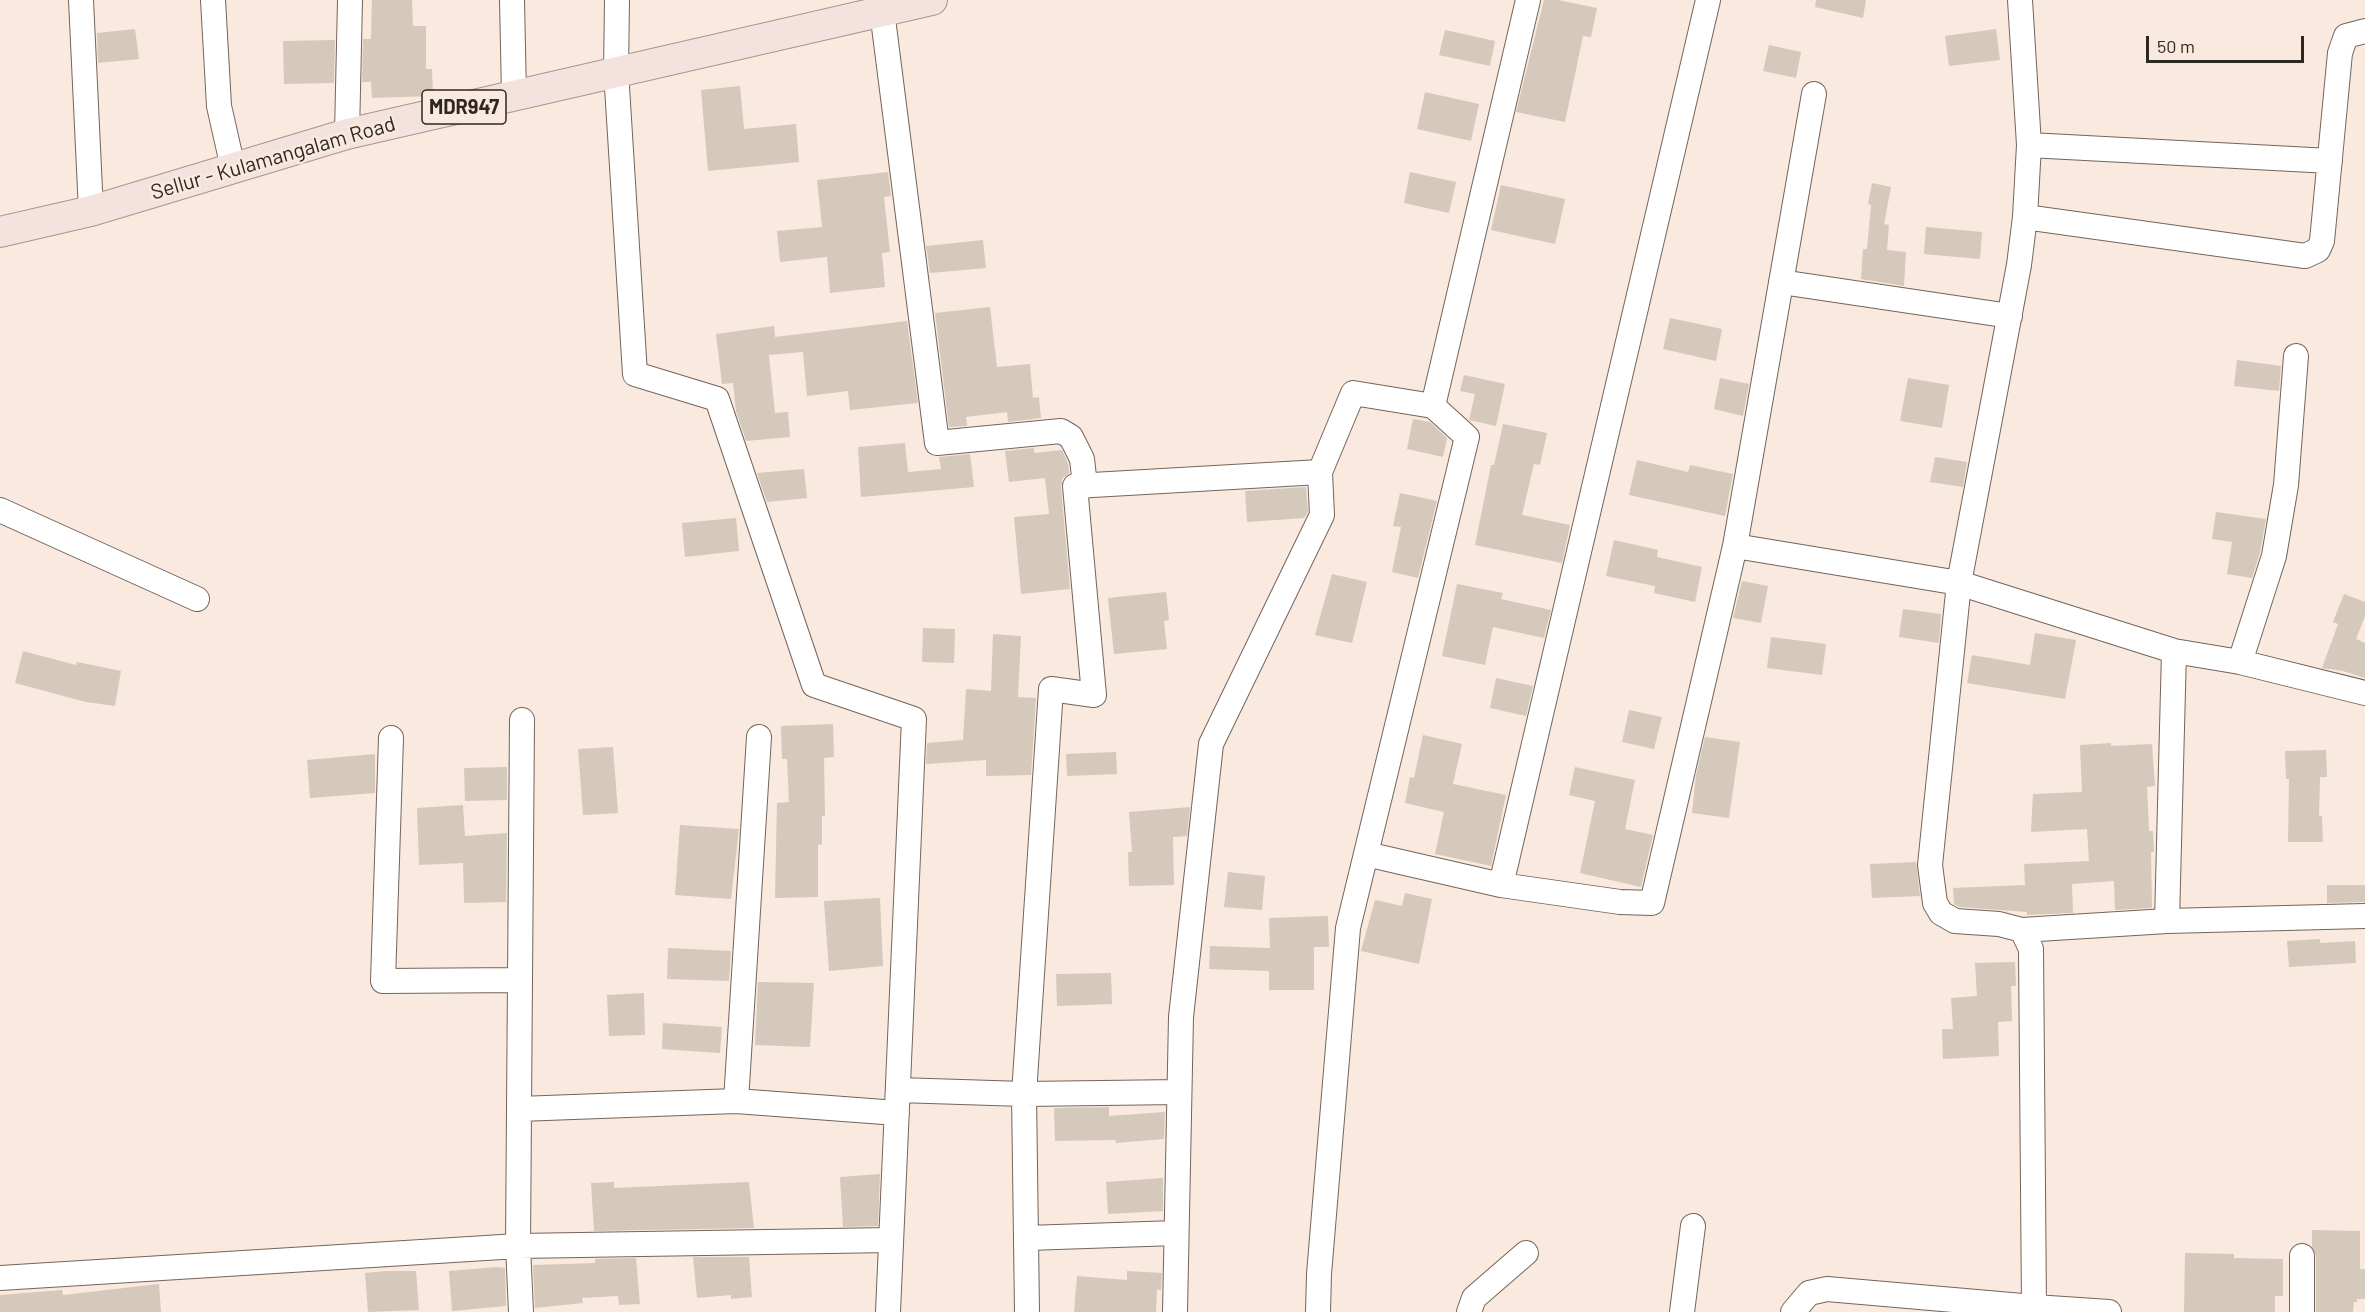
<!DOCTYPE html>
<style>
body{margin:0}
#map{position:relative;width:2365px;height:1312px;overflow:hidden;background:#fae9de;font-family:Barlow,sans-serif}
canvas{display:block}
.scale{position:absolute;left:2146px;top:36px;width:158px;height:27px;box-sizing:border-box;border:3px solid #2d2722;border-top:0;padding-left:8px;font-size:18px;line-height:21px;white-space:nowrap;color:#2d2722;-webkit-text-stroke:4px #fae9de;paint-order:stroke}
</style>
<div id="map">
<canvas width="2365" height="1312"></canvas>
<div class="scale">50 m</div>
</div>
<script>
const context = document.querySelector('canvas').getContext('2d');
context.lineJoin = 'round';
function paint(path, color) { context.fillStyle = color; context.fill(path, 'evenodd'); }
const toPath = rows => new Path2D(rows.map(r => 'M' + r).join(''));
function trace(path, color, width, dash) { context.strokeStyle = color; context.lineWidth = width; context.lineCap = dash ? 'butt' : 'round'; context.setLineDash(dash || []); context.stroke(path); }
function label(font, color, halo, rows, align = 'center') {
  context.font = font + ' Barlow,sans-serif'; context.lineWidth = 5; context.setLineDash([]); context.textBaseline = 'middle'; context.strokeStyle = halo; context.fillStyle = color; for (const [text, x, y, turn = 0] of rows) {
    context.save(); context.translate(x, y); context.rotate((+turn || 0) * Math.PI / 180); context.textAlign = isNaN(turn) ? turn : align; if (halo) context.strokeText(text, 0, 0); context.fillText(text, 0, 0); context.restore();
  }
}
paint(toPath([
 [372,0,412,0,413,26,426,26,426,69,432,69,433,96,372,98,371,82,362,82,363,39,371,39],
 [1544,0,1558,0,1597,8,1591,37,1583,36,1565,122,1516,112],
 [1816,0,1866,0,1863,18,1815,7],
 [135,29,139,59,98,63,97,33],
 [1996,29,2000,60,1949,66,1945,36],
 [1445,30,1495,41,1490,66,1439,55],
 [335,40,334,83,284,84,283,41],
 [1769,45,1801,52,1796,78,1763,71],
 [740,86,744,129,796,124,799,162,708,171,701,90],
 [1425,92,1479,104,1471,141,1417,129],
 [888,172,891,196,884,197,890,252,882,253,885,287,830,293,827,257,780,262,777,231,822,227,817,180],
 [1410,172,1456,182,1449,213,1404,203],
 [1872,183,1891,187,1884,224,1889,225,1887,250,1906,252,1904,286,1861,279,1863,249,1867,249,1871,205,1868,204],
 [1501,185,1565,199,1555,244,1491,230],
 [1926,227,1982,232,1980,259,1924,254],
 [983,240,986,268,930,273,926,246],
 [990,307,997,367,1030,364,1033,398,1039,397,1041,418,1008,422,1007,412,966,417,967,426,949,427,935,313],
 [1670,318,1722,329,1716,361,1663,349],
 [907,321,918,403,850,410,848,391,807,396,803,352,769,355,775,413,788,412,790,437,746,441,736,411,733,383,722,384,716,334,774,326,775,337],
 [2237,360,2281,366,2279,391,2234,386],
 [1464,375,1505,384,1496,426,1469,420,1475,394,1460,391],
 [1720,378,1749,384,1743,416,1714,409],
 [1908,378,1949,385,1942,428,1900,421],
 [1413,419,1430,422,1447,438,1443,457,1407,449],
 [1503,424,1547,433,1540,465,1534,464,1522,515,1570,525,1562,563,1475,545,1491,465,1494,465],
 [905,443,908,472,941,469,939,457,970,454,974,487,861,497,858,447],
 [1034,448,1034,453,1062,450,1068,463,1069,473,1062,479,1061,487,1070,589,1021,594,1014,517,1049,514,1045,478,1009,482,1005,451],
 [1935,457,1967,462,1963,487,1930,482],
 [1637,460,1688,472,1690,465,1733,474,1725,516,1629,495],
 [804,469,807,498,767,502,757,473],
 [1306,487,1308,512,1304,518,1247,522,1245,491],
 [1400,493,1437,501,1418,578,1392,572,1401,527,1393,526],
 [2216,512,2266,519,2260,553,2252,578,2227,574,2232,542,2212,539],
 [736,518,739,551,685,557,682,523],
 [1614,540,1658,550,1657,557,1702,567,1695,602,1654,593,1655,586,1606,576],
 [1332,574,1367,582,1352,643,1315,635],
 [1742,581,1768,586,1761,623,1733,618],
 [1457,584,1503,593,1501,599,1551,610,1544,638,1493,627,1485,665,1442,656],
 [1166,592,1169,620,1164,621,1167,649,1114,654,1108,598],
 [2344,594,2365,602,2365,616,2356,639,2365,643,2365,678,2343,671,2322,668,2338,624,2333,622],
 [1903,609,1941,614,1939,643,1899,637],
 [923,628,955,629,954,663,922,662],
 [2035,633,2076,640,2065,699,1967,683,1972,655,2030,665],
 [993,634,1021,636,1018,697,1036,698,1031,775,986,776,986,760,926,764,927,743,963,740,966,689,991,691],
 [1771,637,1826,644,1822,675,1767,668],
 [23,651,76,665,77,662,121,671,115,706,86,702,15,683],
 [1496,678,1533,686,1526,716,1490,708],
 [1629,710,1662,717,1654,749,1622,742],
 [833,724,834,757,824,758,825,816,822,816,822,844,818,845,818,897,775,898,777,803,789,802,787,759,782,759,781,726],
 [1423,735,1462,744,1453,784,1506,795,1491,866,1435,854,1444,812,1405,803,1410,777,1414,778],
 [1705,737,1740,742,1729,818,1692,813,1696,775],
 [2111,743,2111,746,2152,744,2155,786,2147,787,2149,831,2153,831,2154,852,2151,852,2152,908,2115,910,2114,881,2072,884,2073,913,2027,915,2027,912,1959,907,1954,904,1953,888,2025,885,2024,864,2089,861,2087,829,2031,832,2033,794,2082,792,2080,745],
 [613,747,618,813,583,815,578,749],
 [2326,750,2327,777,2320,777,2319,816,2322,816,2323,842,2288,842,2289,779,2286,779,2285,751],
 [1116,752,1117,774,1067,776,1066,754],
 [375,754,375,793,310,798,307,760],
 [507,767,507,800,465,801,464,768],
 [1575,767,1635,780,1625,829,1653,835,1641,887,1580,873,1595,801,1569,795],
 [463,805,465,836,507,833,506,902,464,903,463,863,419,865,417,808],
 [1190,807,1187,836,1173,837,1174,885,1129,886,1128,852,1132,852,1129,812],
 [680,825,739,829,731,899,675,895],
 [1916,862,1920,896,1872,898,1870,864],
 [1228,872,1265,876,1262,910,1224,907],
 [2327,885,2365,885,2365,902,2327,903],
 [1405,893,1432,899,1419,964,1361,951,1375,900,1402,906],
 [880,898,883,966,829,971,824,901],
 [1328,916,1329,947,1314,947,1314,990,1269,990,1269,971,1209,969,1210,946,1270,948,1269,918],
 [2320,939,2320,943,2355,941,2356,963,2289,967,2287,941],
 [668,948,731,951,729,981,667,979],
 [2015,962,2016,986,2011,986,2012,1021,1998,1022,1999,1056,1943,1059,1942,1029,1953,1029,1951,998,1977,996,1975,963],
 [1111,973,1112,1004,1057,1006,1056,974],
 [758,982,814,983,810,1047,755,1045],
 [644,993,645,1035,609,1036,607,995],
 [663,1023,722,1027,720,1053,662,1049],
 [1109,1107,1109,1116,1165,1112,1164,1139,1116,1143,1115,1140,1055,1141,1054,1108],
 [880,1174,878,1226,843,1227,840,1177],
 [1163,1178,1163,1211,1108,1214,1106,1182],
 [614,1182,614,1188,749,1182,754,1228,594,1231,591,1183],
 [2312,1230,2360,1231,2360,1269,2365,1269,2365,1299,2357,1299,2357,1302,2354,1302,2353,1312,2316,1312,2316,1256,2312,1247],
 [2185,1253,2234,1254,2234,1258,2283,1259,2283,1296,2275,1296,2275,1312,2184,1312],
 [693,1257,749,1257,752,1297,731,1299,731,1295,697,1298],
 [636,1258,640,1304,619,1305,618,1296,582,1298,583,1303,535,1308,533,1265,595,1263,595,1259],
 [498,1267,505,1268,506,1306,452,1311,449,1271],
 [386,1271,416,1271,419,1310,368,1312,365,1273],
 [1127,1271,1162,1273,1161,1290,1157,1290,1156,1312,1074,1312,1077,1276,1127,1280],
 [159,1284,161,1312,0,1312,0,1295,62,1290,63,1295]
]), '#d4c9ba');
const minor = toPath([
 [81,0,91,211],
 [213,0,219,106,233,168],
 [512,0,514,95],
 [617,0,616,71,635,374,717,399,814,685,914,719,888,1312],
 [2020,0,2029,145,2025,217,2019,265,1959,583,2174,651,2240,662,2365,693],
 [882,11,937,443,1061,431,1071,437,1082,459,1085,486],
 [347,134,350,0],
 [2029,145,2330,161],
 [2025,217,2305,256,2318,250,2322,241,2340,53,2346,36,2365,31],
 [1781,282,2010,316],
 [0,510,197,599],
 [1735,546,1959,583,1930,865,1935,903,1941,913,1955,921,1999,924,2022,930,2031,949,2034,1307,2109,1312],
 [2240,662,2274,556,2286,485,2296,356],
 [759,737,736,1101,519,1109,518,1246,891,1240],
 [391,738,383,981,520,980],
 [1366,854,1501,885,1620,902,1652,903,1735,546,1814,94],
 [1501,885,1708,0],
 [2167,921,2174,651],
 [2022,930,2167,921,2365,916],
 [898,1090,1024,1094,1179,1092],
 [736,1101,897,1113],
 [519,1109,522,720],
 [1027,1238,1176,1233],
 [2302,1256,2302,1312],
 [0,1278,518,1246,521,1312],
 [1027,1312,1024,1094,1051,689,1094,695,1075,486,1320,472,1353,393,1433,406],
 [1175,1312,1181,1017,1211,744,1322,515,1320,472],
 [1318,1312,1319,1274,1348,928,1467,437,1433,406,1528,0],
 [1469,1312,1474,1298,1526,1253],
 [1682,1312,1693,1226],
 [1793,1312,1809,1293,1827,1289,2034,1307]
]);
const major = toPath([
 [0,232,91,211,347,134,932,0]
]);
trace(minor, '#73655b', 26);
trace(major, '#a9948e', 32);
trace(minor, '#fff', 24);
trace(major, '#f4e2de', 30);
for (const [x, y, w] of [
 [464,107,84]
]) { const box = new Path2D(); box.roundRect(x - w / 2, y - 17, w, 34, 4.5); context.fillStyle = '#fae9de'; context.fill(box); trace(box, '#2d2722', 1.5); }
label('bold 20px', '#2d2722', null, [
 ["MDR947",464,107]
]);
label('21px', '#2d2722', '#fae9de', [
 ["Sellur - Kulamangalam Road",273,158,-16]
]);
</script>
